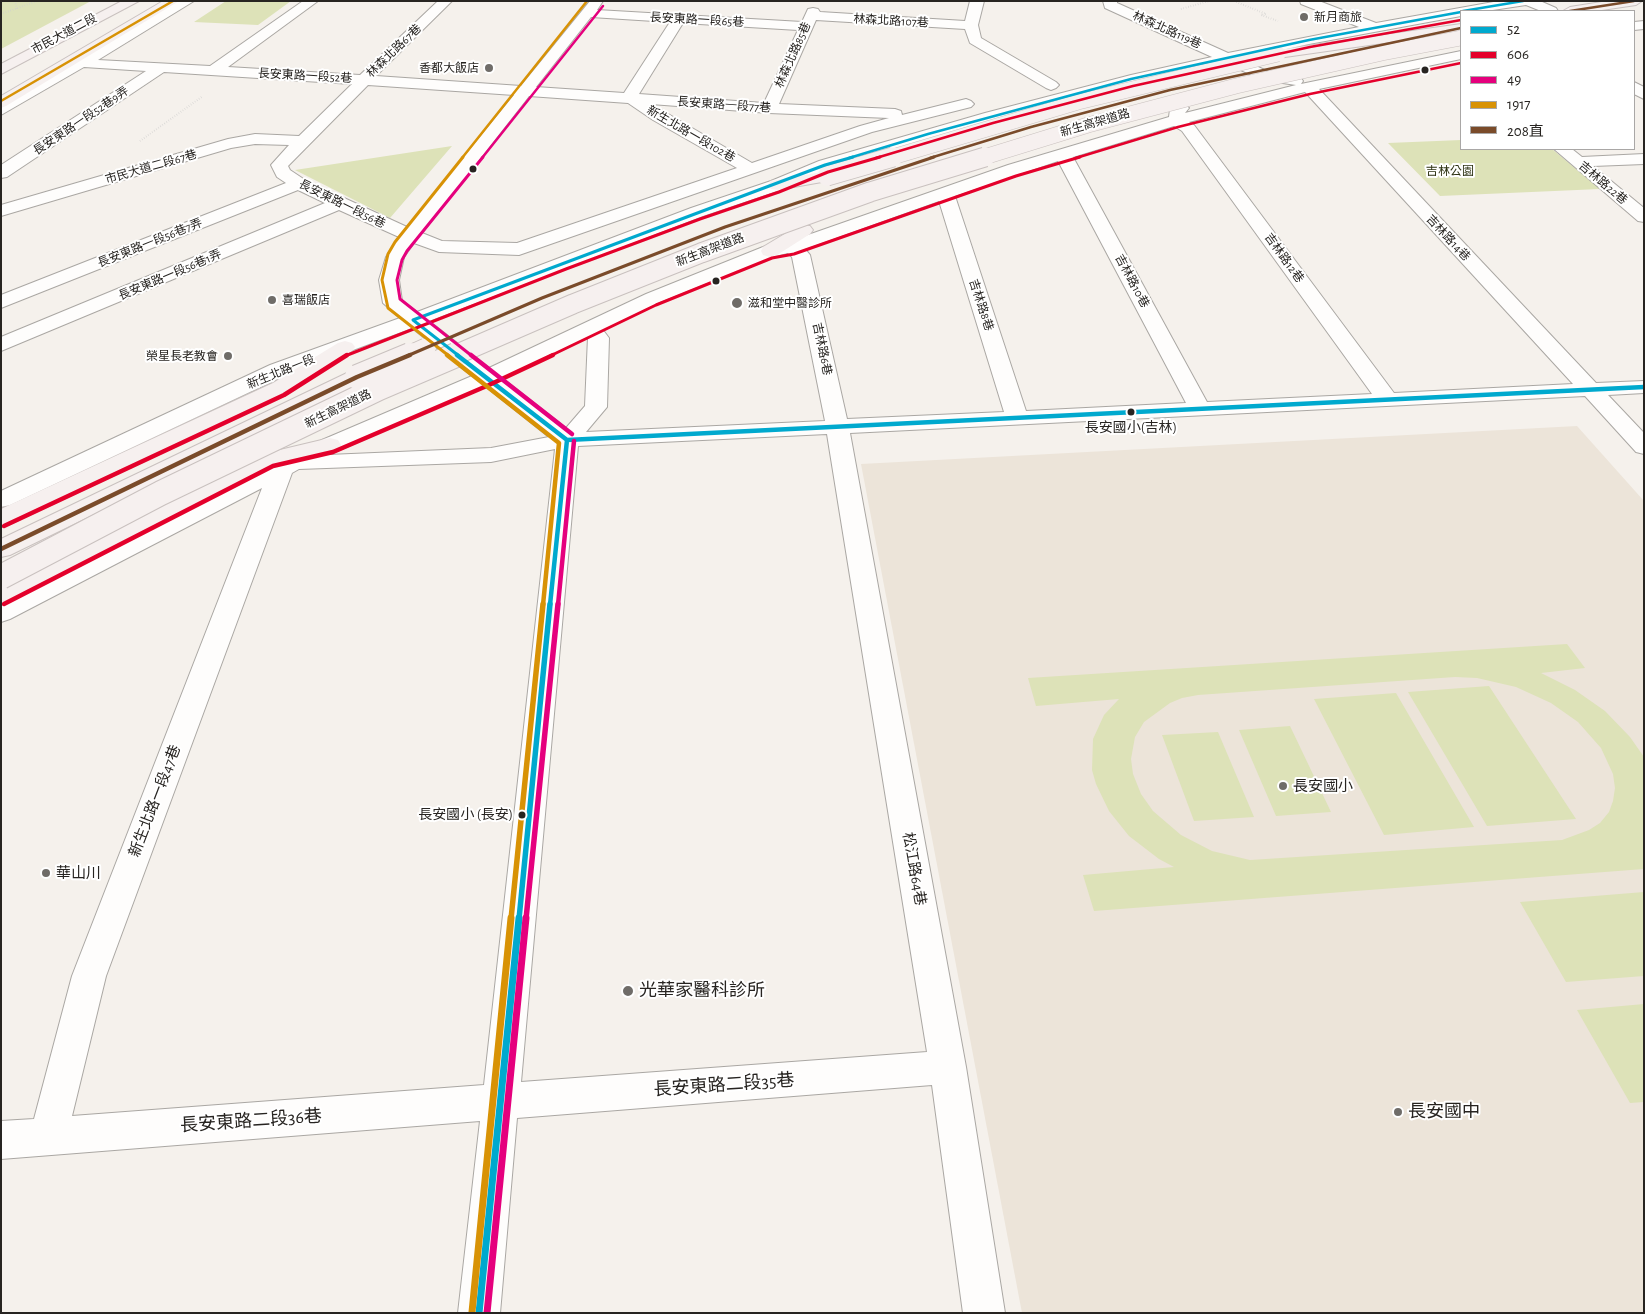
<!DOCTYPE html>
<meta charset="utf-8">
<style>
body{margin:0}
#map{position:relative;width:1645px;height:1314px;overflow:hidden;background:#f5f1ec;font-family:"Alegreya Sans","Noto Sans TC",sans-serif}
canvas{display:block}
.frame{position:absolute;inset:0;border:2px solid #272421;pointer-events:none}
.legend{position:absolute;left:1460px;top:10px;width:175px;height:140px;box-sizing:border-box;background:#fff;border:1px solid #a9a7a6;margin:0;padding:6px 9px;list-style:none;font-size:15px;color:#272421}
.legend li{display:flex;align-items:center;gap:10px;height:25px}
.legend b{width:25px;border:1px solid #a9a7a6}
</style>
<div id="map">
<canvas width="1645" height="1314"></canvas>
<div class="frame"></div>
<ul class="legend">
<li><b style="height:6px;background:#00a9ce"></b>52</li>
<li><b style="height:6px;background:#e4002b"></b>606</li>
<li><b style="height:6px;background:#e5007d"></b>49</li>
<li><b style="height:6px;background:#d89205"></b>1917</li>
<li><b style="height:6px;background:#7a4b2a"></b>208直</li>
</ul>
</div>
<script>
const context = document.querySelector('canvas').getContext('2d');
context.lineJoin = 'round';
function paint(path, color) { context.fillStyle = color; context.fill(path, 'evenodd'); }
const toPath = rows => new Path2D(rows.map(r => 'M' + r).join(''));
function trace(path, color, width, dash) { context.strokeStyle = color; context.lineWidth = width; context.lineCap = dash ? 'butt' : 'round'; context.setLineDash(dash || []); context.stroke(path); }
function label(font, color, halo, rows, align = 'center') {
  context.font = font + ' "Alegreya Sans","Noto Sans TC",sans-serif'; context.lineWidth = 4; context.setLineDash([]); context.textBaseline = 'middle'; context.strokeStyle = halo; context.fillStyle = color; for (const [text, x, y, turn = 0] of rows) {
    context.save(); context.translate(x, y); context.rotate((+turn || 0) * Math.PI / 180); context.textAlign = isNaN(turn) ? turn : align; if (halo) context.strokeText(text, 0, 0); context.fillText(text, 0, 0); context.restore();
  }
}
paint(toPath([
 [1577,426,1644,501,1644,1313,1022,1313,861,464]
]), '#ece4d9');
paint(toPath([
 [1,1,91,1,1,49],
 [226,1,291,1,258,25,194,22],
 [1461,140,1461,149,1552,149,1600,189,1440,196,1388,143],
 [452,146,390,218,295,170],
 [1567,644,1585,668,1541,673,1575,690,1605,711,1630,737,1644,757,1644,869,1094,911,1083,875,1174,867,1159,859,1129,836,1109,811,1096,784,1092,770,1093,739,1104,715,1119,699,1036,706,1028,678],
 [1455,677,1477,678,1516,687,1551,703,1578,722,1601,748,1613,774,1615,788,1613,801,1609,812,1600,823,1589,830,1562,840,1250,860,1212,851,1181,835,1153,811,1141,794,1133,774,1131,759,1135,737,1144,722,1170,703,1182,698,1198,695],
 [1489,686,1576,819,1487,826,1408,692],
 [1396,693,1474,827,1384,835,1314,699],
 [1290,726,1331,812,1276,816,1239,730],
 [1218,732,1254,817,1194,821,1162,735],
 [1644,892,1644,976,1566,982,1520,902],
 [1644,1004,1644,1102,1630,1103,1577,1010]
]), '#dde2b8');
const minor = toPath([
 [178,1,194,1,98,60,210,66,303,1,318,1,228,67,360,75,438,1,452,1,376,76,521,86,590,1,603,1,597,10,802,22,808,9,813,8,818,9,820,12,965,21,970,1,984,1,978,25,981,38,1056,82,1059,85,1056,88,1051,90,1046,88,970,43,965,29,816,20,779,104,895,109,901,111,902,115,966,99,971,101,974,104,971,107,872,132,519,255,439,252,414,243,404,257,399,280,402,301,417,312,691,208,771,181,819,161,985,113,1131,75,1212,57,1105,8,1103,1,1117,1,1117,3,1228,53,1359,27,1301,4,1300,1,1319,1,1376,23,1499,1,1540,1,1556,8,1558,11,1541,11,1526,5,1486,11,1461,11,1461,16,1309,44,1241,59,1271,73,1301,78,1303,81,1301,84,1461,51,1461,59,1319,89,1596,383,1644,381,1644,393,1608,395,1644,433,1644,454,1636,452,1585,396,850,433,966,1067,1005,1313,963,1313,932,1085,517,1118,500,1313,458,1313,480,1121,1,1159,1,1121,34,1119,72,976,262,488,10,619,1,622,1,602,184,508,322,440,472,376,412,328,286,375,10,505,1,507,1,491,270,365,400,318,383,303,379,280,386,257,399,237,339,210,1,351,1,337,325,203,298,190,1,308,1,295,286,183,277,177,271,165,289,145,255,144,231,148,1,216,1,205,228,139,255,134,299,136,352,84,164,72,7,177,1,178,1,165,146,71,84,67,1,115,1,103,178,1],
 [591,17,670,22,624,93,536,87,591,17],
 [683,23,798,30,764,103,639,94,683,23],
 [1225,63,1263,80,1296,85,1185,113,1189,108,1186,105,1176,105,1170,109,1169,117,1008,165,788,242,763,247,646,294,489,368,429,321,703,216,783,189,831,169,997,119,1133,83,1225,63],
 [368,85,514,95,407,227,305,180,290,170,288,166,368,85],
 [1305,92,1573,384,1394,393,1194,125,1189,122,1305,92],
 [529,96,628,103,653,120,737,168,517,243,442,241,422,233,529,96],
 [651,104,769,113,889,118,860,126,752,163,651,104],
 [1174,126,1182,131,1372,394,1207,402,1073,157,1174,126],
 [1058,161,1186,403,1026,411,955,196,1058,161],
 [939,201,1004,412,847,419,810,255,805,249,939,201],
 [788,253,792,257,825,421,586,432,607,407,609,338,603,330,660,302,775,256,788,253],
 [588,337,585,406,566,428,502,378,588,337],
 [485,386,549,437,491,448,328,455,485,386],
 [827,434,927,1052,521,1082,578,446,827,434],
 [555,449,484,1085,72,1116,106,976,292,473,299,469,491,462,555,449],
 [1644,21,1644,29,1634,30,1634,22,1644,21],
 [1634,82,1644,87,1644,99,1634,94,1634,82],
 [1554,149,1572,149,1582,157,1644,154,1644,164,1593,166,1644,208,1644,222,1638,221,1554,149]
]);
const highway = toPath([
 [122,1,139,1,1,74,1,64,122,1],
 [163,1,179,1,6,106,1,108,1,96,163,1],
 [1608,1,1642,1,1636,5,1595,11,1563,11,1570,7,1608,1],
 [1461,24,1461,32,1278,58,1273,57,1271,54,1273,51,1278,50,1461,24],
 [827,171,833,172,836,176,833,180,777,190,771,189,768,185,771,181,777,180,827,171],
 [804,225,810,226,813,230,810,234,777,255,770,257,763,255,761,251,763,247,798,226,804,225],
 [345,341,352,343,355,347,352,351,289,393,10,524,1,527,1,509,273,383,338,343,345,341],
 [357,371,365,372,368,377,365,382,10,555,1,557,1,539,349,372,357,371],
 [330,438,338,440,341,445,338,450,279,464,226,489,10,603,1,606,1,586,210,479,263,454,330,438]
]);
trace(minor, '#aaa7a3', 2);
trace(highway, '#c9c1bf', 2);
trace(toPath([
 [15,1,17,9],
 [1234,1,1266,14,1261,15,1278,21],
 [1181,9,1209,1],
 [1,14,37,1],
 [140,141,203,96]
]), '#d1d0cf', 2, [0.5, 2]);
paint(minor, '#fefdfc');
paint(highway, '#f6f0ef');
const highwayBridgeFar2 = toPath([
 [889,158,1078,102,1278,54],
 [981,158,1088,125,1236,86,1382,53,1461,38]
]);
const highwayBridgeFar1 = toPath([
 [827,176,893,157],
 [408,356,426,348],
 [453,356,573,304,701,253,870,192,985,157]
]);
const highwayBridge = toPath([
 [357,377,410,355],
 [1,577,161,493,379,388,456,355]
]);
trace(highwayBridgeFar2, '#c9c1bf', 16, []);
trace(highwayBridgeFar1, '#c9c1bf', 21, []);
trace(highwayBridge, '#c9c1bf', 26, []);
trace(highwayBridgeFar2, '#f6f0ef', 15);
trace(highwayBridgeFar1, '#f6f0ef', 19);
trace(highwayBridge, '#f6f0ef', 24);
trace(toPath([
 [1463,11,1523,1],
 [849,158,928,134,1131,79,1309,40,1461,12]
]), '#00a9ce', 2.5);
trace(toPath([
 [413,320,825,165,853,157],
 [413,320,459,356]
]), '#00a9ce', 3);
trace(toPath([
 [457,355,567,440],
 [567,440,1644,387],
 [550,605,567,440]
]), '#00a9ce', 4.5);
trace(toPath([
 [519,919,550,604]
]), '#00a9ce', 5.5);
trace(toPath([
 [479,1313,519,918]
]), '#00a9ce', 7);
trace(toPath([
 [876,158,993,123,1133,86,1310,47,1461,20],
 [1076,158,1178,127,1310,94,1461,63]
]), '#e4002b', 2.5);
trace(toPath([
 [345,356,566,269,700,219,779,192,828,172,880,157],
 [550,356,656,305,772,258,794,254,1016,176,1080,157]
]), '#e4002b', 3);
trace(toPath([
 [4,526,284,395,347,355],
 [4,604,273,466,333,452,489,385,553,355]
]), '#e4002b', 4.5);
trace(toPath([
 [482,158,603,6]
]), '#e5007d', 2.5);
trace(toPath([
 [472,356,400,299,397,280,402,260,407,251,483,157]
]), '#e5007d', 3);
trace(toPath([
 [471,355,572,434],
 [558,605,574,441]
]), '#e5007d', 4.5);
trace(toPath([
 [526,919,558,604]
]), '#e5007d', 5.5);
trace(toPath([
 [487,1313,526,918]
]), '#e5007d', 7);
trace(toPath([
 [1,101,173,1],
 [462,158,587,1]
]), '#d89205', 2.5);
trace(toPath([
 [449,356,388,308,382,280,388,254,395,242,463,157]
]), '#d89205', 3);
trace(toPath([
 [447,355,559,443,543,605]
]), '#d89205', 4.5);
trace(toPath([
 [511,919,543,604]
]), '#d89205', 5.5);
trace(toPath([
 [472,1312,511,918]
]), '#d89205', 7);
trace(toPath([
 [1570,11,1634,1],
 [930,158,1031,127,1170,90,1461,28]
]), '#7a4b2a', 2.5);
trace(toPath([
 [407,356,542,298,725,227,934,157]
]), '#7a4b2a', 3);
trace(toPath([
 [1,549,357,377,410,355]
]), '#7a4b2a', 4.5);
for (const [x, y, r, color] of [
 [1304,17,5,"#6f6c68"],
 [489,68,5,"#6f6c68"],
 [1425,70,4.5,"#272421"],
 [473,169,4.5,"#272421"],
 [716,281,4.5,"#272421"],
 [272,300,5,"#6f6c68"],
 [737,303,6,"#6f6c68"],
 [228,356,5,"#6f6c68"],
 [1131,412,4.5,"#272421"],
 [1283,786,5,"#6f6c68"],
 [522,815,4.5,"#272421"],
 [46,873,5,"#6f6c68"],
 [628,991,6,"#6f6c68"],
 [1398,1112,5,"#6f6c68"]
]) { const dot = new Path2D(); dot.arc(x, y, r, 0, 2 * Math.PI); context.fillStyle = color; context.fill(dot); trace(dot, '#fff', 2); }
label('12px', '#272421', '#fff', [
 ["新月商旅",1314,17],
 ["香都大飯店",479,68,"right"],
 ["喜瑞飯店",282,300],
 ["滋和堂中醫診所",748,303],
 ["榮星長老教會",218,356,"right"]
], 'left');
label('12px', '#272421', '#fff', [
 ["長安東路一段65巷",697,20,3],
 ["林森北路107巷",891,21,3],
 ["林森北路119巷",1167,30,24],
 ["市民大道二段",64,34,-28],
 ["林森北路67巷",394,51,-44],
 ["林森北路85巷",793,55,-66],
 ["長安東路一段52巷",305,76,3],
 ["長安東路一段77巷",724,105,4],
 ["長安東路一段52巷9弄",81,121,-34],
 ["新生高架道路",1095,123,-16],
 ["新生北路一段102巷",691,134,30],
 ["市民大道二段67巷",151,167,-16],
 ["吉林路22巷",1603,183,40],
 ["長安東路一段56巷",342,204,26],
 ["吉林路14巷",1448,238,47],
 ["長安東路一段56巷7弄",150,243,-22],
 ["新生高架道路",710,250,-21],
 ["吉林路12巷",1284,258,54],
 ["長安東路一段56巷1弄",170,275,-23],
 ["吉林路10巷",1132,281,62],
 ["吉林路8巷",981,305,72],
 ["吉林路6巷",822,349,78],
 ["新生北路一段",281,372,-22],
 ["新生高架道路",338,409,-26]
]);
label('12px', '#2d3213', '#fff', [
 ["吉林公園",1450,171]
]);
label('14px', '#272421', '#fff', [
 ["長安國小(吉林)",1131,428],
 ["長安國小 (長安)",513,815,"right"]
]);
label('15px', '#272421', '#fff', [
 ["長安國小",1293,786],
 ["華山川",56,873]
], 'left');
label('15px', '#272421', '#fff', [
 ["新生北路一段47巷",155,801,-69],
 ["松江路64巷",914,869,80]
]);
label('18px', '#272421', '#fff', [
 ["光華家醫科診所",639,991],
 ["長安國中",1408,1112]
], 'left');
label('18px', '#272421', '#fff', [
 ["長安東路二段35巷",724,1085,-4],
 ["長安東路二段36巷",251,1121,-4]
]);
</script>
